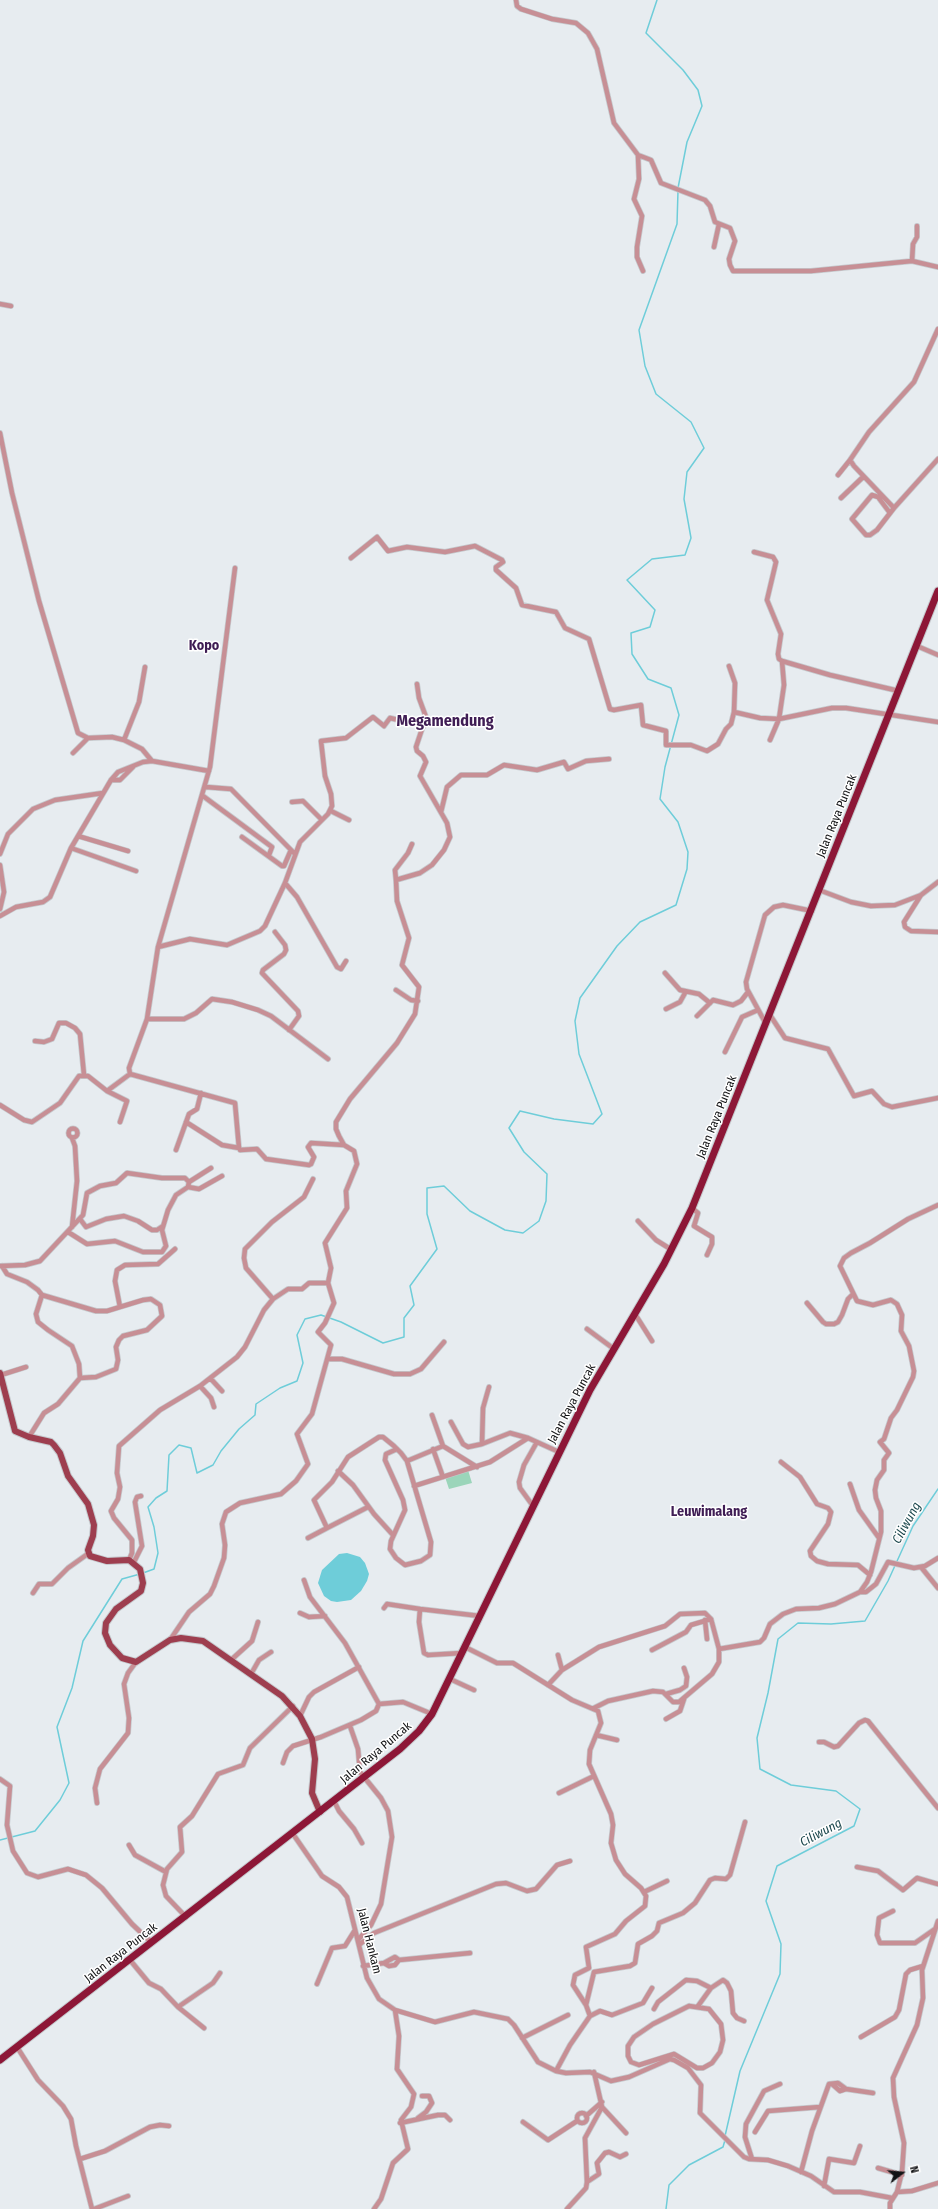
<!DOCTYPE html>
<style>
body{margin:0}
#map{position:relative;width:938px;height:2209px;overflow:hidden;background:#e7ecf0;font-family:"Fira Sans Condensed",sans-serif}
canvas{display:block}
.north{position:absolute;left:882px;top:2153px;width:40px;height:40px;-webkit-text-stroke:3px #fff;paint-order:stroke;rotate:74deg;font-size:11px;font-weight:700;line-height:16px;text-align:center;color:#121315}
.north::after{content:'';display:block;margin:auto;width:14px;height:18px;background:#121315;clip-path:polygon(50% 0,100% 100%,50% 72%,0 100%)}
</style>
<div id="map">
<canvas width="938" height="2209"></canvas>
<div class="north">N</div>
</div>
<script>
const context = document.querySelector('canvas').getContext('2d');
context.lineJoin = 'round';
function paint(path, color) { context.fillStyle = color; context.fill(path, 'evenodd'); }
const toPath = rows => new Path2D(rows.map(r => 'M' + r).join(''));
function trace(path, color, width, dash) { context.strokeStyle = color; context.lineWidth = width; context.lineCap = dash ? 'butt' : 'round'; context.setLineDash(dash || []); context.stroke(path); }
function label(font, color, halo, rows, align = 'center') {
  context.font = font + ' "Fira Sans Condensed",sans-serif'; context.lineWidth = 3; context.setLineDash([]); context.textBaseline = 'middle'; context.strokeStyle = halo; context.fillStyle = color; for (const [text, x, y, turn = 0] of rows) {
    context.save(); context.translate(x, y); context.rotate((+turn || 0) * Math.PI / 180); context.textAlign = isNaN(turn) ? turn : align; if (halo) context.strokeText(text, 0, 0); context.fillText(text, 0, 0); context.restore();
  }
}
paint(toPath([
 [468,1470,472,1483,449,1489,445,1477]
]), '#9bd5ba');
paint(toPath([
 [347,1553,360,1557,365,1563,369,1574,367,1581,361,1591,351,1600,337,1602,331,1601,324,1596,318,1583,322,1570,339,1554]
]), '#6ecdd9');
trace(toPath([
 [657,0,646,33,683,70,698,90,702,106,687,142,678,188],
 [143,1573,154,1569,158,1553,154,1527,148,1507,156,1498,167,1491,169,1455,179,1445,191,1448,197,1473,213,1465,221,1451,239,1429,255,1415,256,1404,280,1388,297,1381,303,1363,297,1335,305,1319,321,1315,341,1322,383,1343,404,1337,404,1318,414,1305,410,1286,437,1249,427,1214,427,1188,444,1186,470,1211,505,1230,523,1233,539,1221,546,1201,547,1174,524,1152,509,1128,520,1111,554,1119,593,1124,602,1114,579,1054,575,1021,580,998,617,946,640,922,676,905,687,869,688,852,678,822,660,799,665,767,679,715,671,688,648,679,632,654,631,633,650,627,655,610,627,580,652,559,685,555,691,538,684,499,687,472,704,448,691,422,656,394,645,366,639,330,677,224,678,191],
 [0,1840,35,1831,60,1800,69,1783,57,1727,72,1688,83,1641,122,1579,140,1574],
 [725,2136,740,2071,780,1974,781,1944,766,1901,777,1866,854,1826,860,1809,836,1791,791,1785,760,1769,757,1738,768,1693,778,1639,798,1623,831,1624,865,1621,888,1581,913,1526,938,1489],
 [666,2209,669,2185,689,2165,723,2147,725,2140]
]), '#6ecdd9', 1.5);
const minor = toPath([
 [516,0,517,6,521,9,552,19,576,23,588,33,597,49,614,123,638,155,651,160,661,183,705,200,710,206,715,222,730,228,735,241,729,259,730,265,733,271,811,271,912,261,938,267],
 [638,155,639,179,634,199,642,216,637,247,637,257,643,271],
 [714,247,719,224],
 [912,261,913,244,917,237,917,226],
 [0,304,11,306],
 [938,329,914,382,869,432,850,460,854,466,894,508,938,459],
 [0,433,12,493,39,601,78,733,88,738,112,737,124,740,142,749,152,761],
 [838,475,850,460],
 [841,498,863,477],
 [890,513,878,497,872,495,852,519,866,535,870,535,877,530,894,508],
 [754,552,773,557,776,562,767,600,781,634,778,654,779,659,782,661,830,675,899,691],
 [351,558,377,537,388,551,407,547,445,552,475,546,502,560,503,562,496,567,496,570,516,588,522,605,556,612,565,628,589,639,610,709,614,710,641,705,643,725,666,731,666,745,691,745,707,751,718,744,726,729,731,724,734,712,735,683,729,666],
 [917,646,938,655],
 [734,712,760,718,779,719,784,685,782,661],
 [124,740,139,702,145,667],
 [770,740,779,719,832,708,846,708,938,722],
 [73,753,88,738],
 [111,780,120,780,133,767],
 [206,787,231,789,295,854],
 [203,796,272,847,269,855],
 [292,802,303,801,322,820],
 [331,811,349,820],
 [441,812,447,787,461,775,487,775,504,765,537,770,564,762,568,769,586,761,609,759],
 [78,836,128,851],
 [242,837,282,866,284,866,291,850],
 [71,848,136,871],
 [0,854,8,834,33,809,55,800,103,793],
 [0,865,4,892,0,909],
 [396,880,395,870,408,853,412,844],
 [938,882,921,895,904,922,905,927,911,931,938,932],
 [285,883,297,897,337,967,341,969,346,961],
 [819,890,851,902,871,906,895,905,921,895],
 [0,916,16,907,43,902,50,897,71,848,111,780,118,772,143,762,152,761,209,771],
 [275,932,285,945,286,950,284,954,263,970,262,973,298,1011,299,1016,289,1030],
 [158,947,190,939,227,945,260,931,265,926,285,883,300,842,328,814,332,806,331,794,325,776,321,741,346,738,373,717,384,726,390,718,424,726],
 [665,973,680,990,699,994,710,1003],
 [396,990,411,1000,418,1001],
 [666,1009,680,1002,685,993],
 [770,1015,785,1038,828,1049,854,1096,872,1091,884,1104,892,1107,938,1098],
 [697,1016,713,1000,733,1005,741,1001,748,992],
 [147,1019,184,1019,196,1013,212,999,232,1002,258,1010,271,1016,328,1059],
 [766,1024,747,989,746,982,765,915,774,907,783,905,812,911],
 [35,1041,44,1042,52,1039,59,1023,66,1023,75,1028,80,1034,84,1075],
 [725,1052,742,1017,758,1010],
 [130,1074,235,1103,239,1148],
 [107,1091,127,1101,120,1122],
 [0,1105,24,1120,32,1122,60,1103,79,1076,88,1076,107,1091,130,1074,129,1068,147,1019,158,947,210,767,235,568],
 [186,1122,222,1145,239,1148,240,1150,257,1149,266,1159,309,1165,311,1164,314,1157,308,1147,311,1143,344,1145],
 '68.5 1133a4.5 4.5 0 1 1 9 0a4.5 4.5 0 1 1-9 0Z',
 [72,1138,75,1146,77,1181,72,1227],
 [176,1150,189,1114,197,1109,201,1093],
 [189,1182,211,1168],
 [188,1187,199,1189,222,1176],
 [692,1208,698,1213,694,1226,712,1237,712,1244,707,1255],
 [80,1219,86,1227,106,1219,124,1216,138,1221,152,1230,157,1230,163,1226],
 [638,1221,656,1240,672,1250],
 [0,1266,25,1265,40,1261,83,1215,87,1193,100,1186,116,1183,127,1173,162,1178,185,1178,189,1182,188,1187,176,1195,168,1210,162,1230,166,1246,162,1252,143,1252,115,1241,87,1244,68,1232],
 [2,1266,7,1274,27,1282,38,1290,42,1295,36,1314,38,1322,48,1330,72,1346,79,1364,80,1378,58,1404,44,1413,29,1437],
 [42,1295,96,1311,107,1311,120,1307],
 [273,1299,246,1268,244,1258,245,1249,272,1222,304,1197,313,1179],
 [807,1303,823,1322,826,1324,834,1324,838,1322,842,1315,848,1299,852,1295],
 [635,1314,652,1341],
 [587,1329,614,1349],
 [329,1359,342,1359,394,1374,410,1374,421,1369,444,1342],
 [1,1375,26,1367],
 [80,1378,96,1377,116,1369,118,1360,116,1347,119,1340,123,1336,147,1330,162,1316,160,1305,151,1299,143,1300,120,1307,115,1281,117,1270,125,1265,158,1264,175,1249],
 [211,1379,222,1391],
 [200,1386,211,1398,214,1407],
 [432,1415,443,1446],
 [451,1422,463,1444,468,1447,482,1444,510,1433,528,1438],
 [482,1444,483,1408,489,1387],
 [433,1449,443,1477],
 [407,1461,443,1446,477,1467],
 [781,1462,800,1477,817,1504,828,1508,831,1512,828,1524,810,1551,811,1556,817,1561,828,1564,858,1565,870,1575],
 [338,1471,353,1485,374,1514,393,1535],
 [850,1484,859,1510,879,1538],
 [414,1486,490,1462,528,1438,559,1452],
 [533,1506,520,1488,519,1482,524,1465,537,1442],
 [368,1507,327,1528,314,1500,332,1482,348,1457,379,1437,383,1437,394,1446,401,1453,407,1461,431,1542,430,1555,421,1561,405,1565,396,1558,390,1549,391,1541,405,1510,403,1500,385,1460,386,1454,397,1449],
 [308,1538,327,1528],
 [129,1560,132,1553,132,1540,114,1518,111,1511,118,1499,120,1487,117,1473,119,1446,160,1410,200,1386,237,1357,245,1347,264,1310,273,1299,288,1289,302,1289,309,1283,328,1283],
 [134,1562,142,1546,135,1502,137,1497,141,1496],
 [921,1567,938,1588],
 [304,1580,310,1597,345,1643,379,1704],
 [860,1592,866,1592,876,1584,888,1562,914,1568,925,1566,938,1558],
 [33,1593,39,1584,52,1584,68,1568,89,1553],
 [384,1608,387,1604,420,1609],
 [300,1613,309,1617,325,1616],
 [705,1620,707,1639],
 [170,1640,189,1612,210,1594,214,1586,224,1558,225,1545,222,1524,226,1512,240,1503,281,1494,296,1481,308,1464,297,1434,312,1414,331,1345,318,1332,325,1323,334,1303,328,1283,331,1268,325,1243,347,1208,346,1191,357,1164,354,1151,344,1145,339,1136,336,1129,336,1122,350,1099,397,1043,415,1014,419,987,402,965,409,938,397,901,396,880,420,873,432,865,444,850,450,837,447,823,420,776,426,762,423,756,417,751,416,747,426,717,419,698,417,684],
 [465,1647,497,1663,513,1663,572,1700,598,1711,601,1723,590,1750,589,1764,611,1814,613,1825,611,1843,616,1860,625,1874,641,1888,646,1896,645,1906,626,1921,615,1934,586,1947,589,1968,575,1975,573,1985,586,2005,590,2016,570,2045,556,2071],
 [719,1649,760,1642,764,1638,770,1624,783,1614,796,1609,819,1608,835,1604,860,1592,867,1582,871,1572,881,1532,881,1511,876,1498,875,1490,877,1480,884,1470,884,1460,889,1453,880,1442,884,1439,891,1418,897,1410,913,1377,914,1371,909,1346,901,1331,902,1315,897,1304,891,1300,873,1305,857,1301,840,1266,844,1258,851,1253,870,1243,908,1219,938,1205],
 [462,1653,428,1655,424,1653,419,1622,420,1609,480,1616],
 [231,1660,252,1641,258,1622],
 [562,1670,599,1647,665,1626,680,1614,705,1613,711,1619],
 [251,1674,259,1660,271,1652],
 [450,1679,474,1690],
 [548,1685,562,1670,558,1655],
 [666,1694,680,1690,686,1686,687,1677,684,1668],
 [379,1704,403,1702,432,1714],
 [594,1708,608,1701,653,1691,663,1692,673,1702,679,1702,712,1674,719,1662,719,1649,711,1619,691,1625,686,1632,652,1650],
 [300,1716,309,1697,314,1692,359,1667],
 [666,1719,680,1711,684,1699],
 [350,1726,358,1749,360,1772,381,1798,388,1811,392,1837,381,1904,371,1925,358,1940],
 [596,1735,617,1740],
 [819,1742,824,1742,834,1747,838,1746,859,1723,865,1720,868,1721,938,1808],
 [283,1763,287,1752,293,1746,321,1737,361,1720,376,1711,379,1704],
 [0,1779,10,1786,7,1825,13,1851,27,1873,38,1877,68,1869,86,1875,102,1888,132,1924,152,1943],
 [559,1793,594,1776],
 [334,1801,339,1811,354,1829,362,1843],
 [97,1803,95,1788,100,1769,128,1733,129,1718,124,1684,128,1673,136,1662],
 [293,1834,322,1876,339,1887,347,1897,367,1978,379,1999,395,2010,399,2036,397,2069,414,2094,411,2107,401,2120,408,2149,393,2163,381,2199,374,2209],
 [129,1845,135,1855,166,1872],
 [857,1867,878,1871,903,1890,917,1878,938,1884],
 [644,1892,667,1881],
 [893,1911,879,1918,877,1935,880,1943,915,1943,935,1929],
 [186,1917,166,1896,163,1885,167,1869,182,1852,180,1827,192,1816,218,1774,243,1765,250,1748,293,1706],
 [359,1945,374,1933,496,1884,506,1883,527,1891,536,1889,557,1865,570,1861],
 [130,1960,149,1983,161,1989,178,2007,204,2028],
 [384,1963,389,1966,395,1965,399,1960],
 [363,1966,384,1963,395,1957,399,1960,470,1953],
 [317,1984,332,1948,345,1946,355,1930],
 [586,2005,594,1972,630,1966,635,1963,638,1944,652,1936,657,1931,659,1923,683,1913,695,1903,710,1880,715,1878,726,1879,730,1875,745,1822],
 [689,2006,709,2009,721,2024,723,2040,720,2052,712,2063,703,2068,697,2068,674,2054,639,2065,631,2062,628,2056,628,2046,634,2037,653,2024,689,2006],
 [698,2006,711,1988,723,1980,727,1983,731,1991,733,2013,737,2018,744,2021],
 [178,2007,213,1983,220,1973],
 [654,2009,658,2002,686,1980,697,1981,711,1988],
 [395,2010,435,2022,474,2012,508,2019,514,2025,538,2062,556,2071,566,2073,590,2072,611,2081,629,2077,670,2059,674,2060,688,2068,701,2085,700,2113,744,2157,749,2159,768,2160,788,2166,811,2176,834,2192,860,2192,892,2198],
 [590,2016,600,2011,612,2015,643,2003,652,1988],
 [861,2037,895,2017,899,2010,906,1974,910,1970,923,1966],
 [522,2038,568,2015],
 [17,2047,38,2080,63,2106,71,2119,76,2146,92,2209],
 [832,2084,840,2091,846,2089,873,2093],
 [602,2107,626,2133],
 '577 2118a5 5 0 1 1 10 0a5 5 0 1 1-10 0Z',
 [586,2116,602,2102],
 [418,2118,426,2112,432,2103,429,2096,422,2096],
 [523,2122,548,2140,577,2121],
 [400,2123,438,2115,445,2115,450,2120],
 [755,2132,768,2111,820,2107],
 [80,2159,105,2151,150,2127,160,2125,169,2126],
 [752,2159,745,2137,746,2124,764,2091,780,2084],
 [878,2168,902,2175],
 [801,2172,812,2131,829,2084,838,2083,846,2089],
 [587,2182,599,2174,597,2163,605,2153,609,2152,620,2157,626,2154],
 [824,2186,829,2159,854,2163,860,2146],
 [897,2192,912,2191,938,2183],
 [94,2209,128,2196],
 [567,2209,586,2188,587,2182,585,2138,602,2107,594,2072],
 [890,2209,890,2203,897,2192,902,2172,904,2143,894,2097,893,2078,917,2025,923,1998,922,1970,938,1921]
]);
const major = toPath([
 [0,1373,15,1431,29,1437,51,1442,54,1445,60,1453,68,1476,88,1504,94,1525,93,1536,88,1550,90,1556,107,1561,129,1560,140,1569,143,1583,141,1591,116,1609,106,1623,105,1633,110,1645,122,1658,136,1662,170,1640,181,1638,203,1641,282,1696,300,1716,312,1739,315,1759,312,1793,320,1812]
]);
const highway = toPath([
 [0,2060,400,1749,419,1731,432,1714,590,1390,664,1264,692,1208,938,591]
]);
trace(minor, '#c5c9cd', 6);
trace(major, '#c5c9cd', 8);
trace(highway, '#c5c9cd', 9);
trace(minor, '#c78f95', 4.5);
trace(major, '#9e3e4f', 6);
trace(highway, '#8d1737', 7);
label('12px', '#121315', '#fff', [
 ["Jalan Raya Puncak",837,816,-68],
 ["Jalan Raya Puncak",717,1117,-68],
 ["Jalan Raya Puncak",572,1404,-62],
 ["Jalan Raya Puncak",376,1753,-40],
 ["Jalan Hankam",369,1941,76],
 ["Jalan Raya Puncak",121,1953,-38]
]);
label('italic 13px', '#1d484e', '#fff', [
 ["Ciliwung",907,1523,-61],
 ["Ciliwung",821,1833,-28]
]);
label('bold 14px', '#3f1d54', '#fff', [
 ["Kopo",204,646],
 ["Leuwimalang",709,1512]
]);
label('bold 16px', '#3f1d54', '#fff', [
 ["Megamendung",445,722]
]);
</script>
